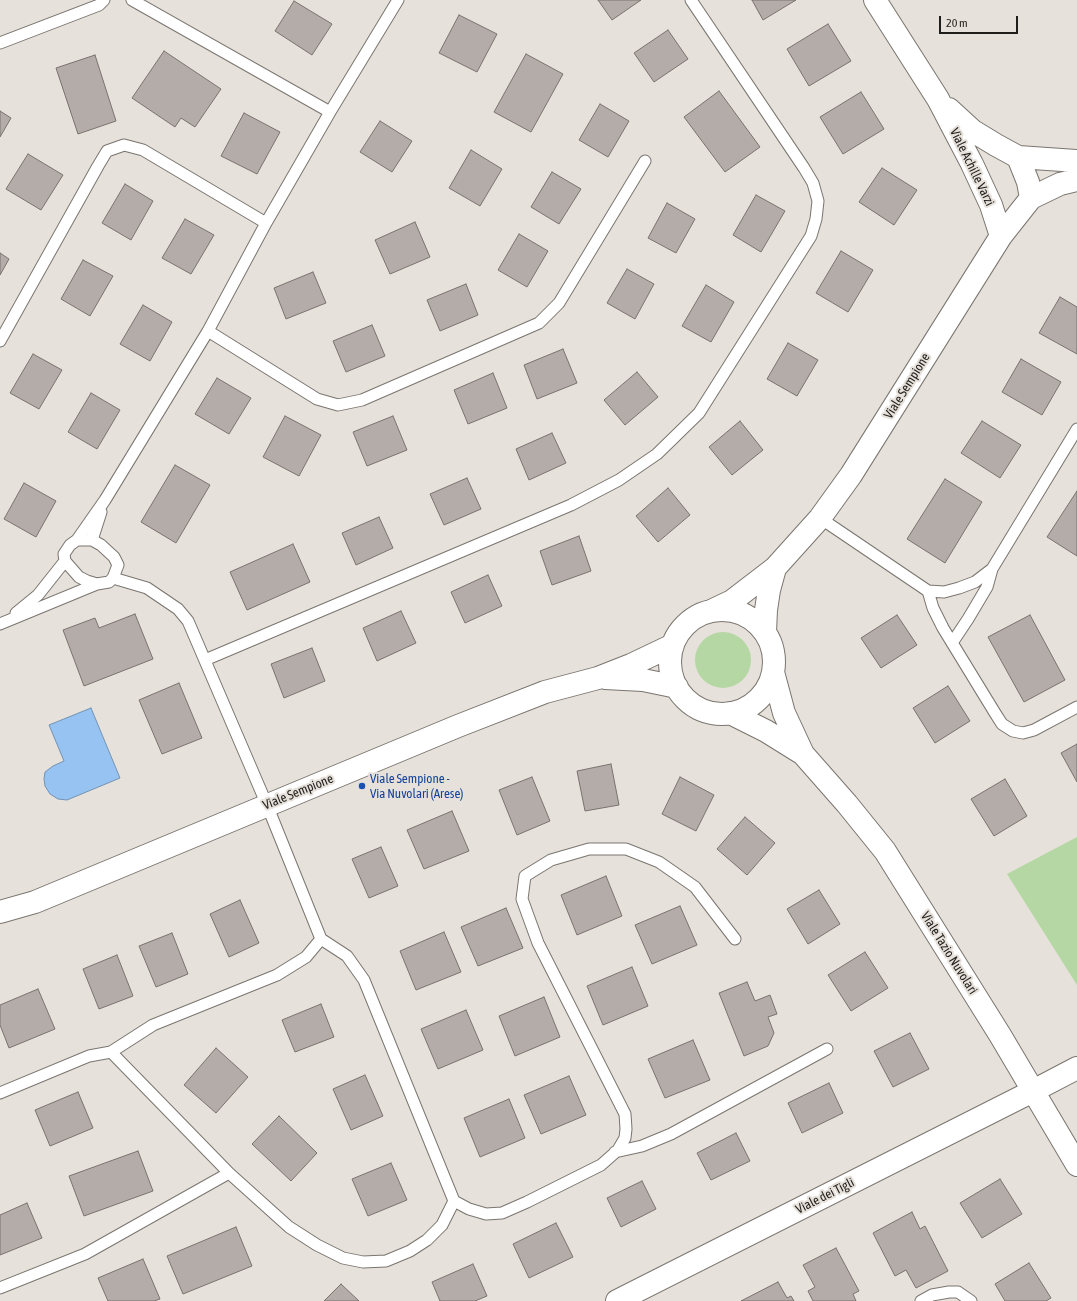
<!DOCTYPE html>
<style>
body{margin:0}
#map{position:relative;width:1077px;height:1301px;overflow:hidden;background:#e6e1da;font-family:"Asap Condensed",sans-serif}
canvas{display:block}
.scale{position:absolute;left:939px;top:16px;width:79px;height:18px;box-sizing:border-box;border:2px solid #201e1b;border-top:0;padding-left:5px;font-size:12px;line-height:14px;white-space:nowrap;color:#201e1b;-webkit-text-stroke:3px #e6e1da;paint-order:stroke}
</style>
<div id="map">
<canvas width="1077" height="1301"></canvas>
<div class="scale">20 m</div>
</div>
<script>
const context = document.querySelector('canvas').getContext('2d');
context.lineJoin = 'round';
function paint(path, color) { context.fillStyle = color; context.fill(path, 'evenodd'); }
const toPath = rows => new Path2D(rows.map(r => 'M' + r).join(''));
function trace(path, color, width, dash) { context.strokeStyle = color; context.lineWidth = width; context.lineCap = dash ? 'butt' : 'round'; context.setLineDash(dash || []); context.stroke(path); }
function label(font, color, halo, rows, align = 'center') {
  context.font = font + ' "Asap Condensed",sans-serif'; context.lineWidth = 4; context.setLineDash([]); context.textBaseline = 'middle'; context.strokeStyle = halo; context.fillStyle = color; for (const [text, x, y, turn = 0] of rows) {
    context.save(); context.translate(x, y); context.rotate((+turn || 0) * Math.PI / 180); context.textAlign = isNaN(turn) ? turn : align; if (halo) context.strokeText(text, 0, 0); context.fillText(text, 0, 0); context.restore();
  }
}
paint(toPath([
 '695 660a28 28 0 1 1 56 0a28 28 0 1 1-56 0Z',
 [1077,837,1077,985,1007,874]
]), '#b5d7a3');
const water = toPath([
 [91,708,120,778,67,800,58,799,50,794,45,786,44,779,45,772,53,766,64,761,49,725,91,708]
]);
paint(water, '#96c3f2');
trace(water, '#7392b2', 1);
const building = toPath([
 [598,0,641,0,612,20,598,0],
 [752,0,796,0,763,20,752,0],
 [294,1,332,24,312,55,275,31,294,1],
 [459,15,497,34,477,72,439,53,459,15],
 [828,24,851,61,809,86,787,49,828,24],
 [668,30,688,59,654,82,634,53,668,30],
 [164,51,221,89,195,127,181,118,175,127,132,98,164,51],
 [526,54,563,74,531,132,494,112,526,54],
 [95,55,116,121,78,134,56,68,95,55],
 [719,91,760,147,725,172,684,117,719,91],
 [861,92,884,129,843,154,820,117,861,92],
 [600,104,629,121,608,157,579,140,600,104],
 [0,111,11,118,0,137,0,111],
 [244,113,280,132,257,174,221,156,244,113],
 [380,121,412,141,392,172,360,152,380,121],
 [471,150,502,169,480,206,449,188,471,150],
 [28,154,63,175,41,210,6,189,28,154],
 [882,168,917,190,894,225,859,202,882,168],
 [552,172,581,189,559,224,531,207,552,172],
 [125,184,153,201,131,240,102,223,125,184],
 [756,195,785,211,761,252,733,235,756,195],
 [667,203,695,219,676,253,648,238,667,203],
 [185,219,214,235,191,274,162,258,185,219],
 [415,222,430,257,390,274,375,240,415,222],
 [519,234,548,251,527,287,498,270,519,234],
 [841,251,873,270,848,312,816,293,841,251],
 [0,253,9,259,0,275,0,253],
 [83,260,113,276,90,316,61,299,83,260],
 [627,269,654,284,635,319,607,303,627,269],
 [313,272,326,303,286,319,274,288,313,272],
 [466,284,478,315,440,331,427,300,466,284],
 [706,285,734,302,711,342,682,326,706,285],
 [1060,297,1077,307,1077,354,1039,333,1060,297],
 [143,305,172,322,150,361,120,344,143,305],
 [372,325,385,356,346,372,333,341,372,325],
 [788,343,818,360,797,396,767,379,788,343],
 [563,349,577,383,537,399,524,365,563,349],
 [33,354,62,370,39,409,10,393,33,354],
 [1021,359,1061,382,1042,415,1002,392,1021,359],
 [637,372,658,397,625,425,604,400,637,372],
 [493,373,507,408,468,424,454,390,493,373],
 [217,378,251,398,229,434,195,414,217,378],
 [91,393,120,410,97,449,68,432,91,393],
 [285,416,321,435,299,476,263,457,285,416],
 [393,416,407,450,367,466,353,432,393,416],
 [740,421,763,450,732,475,709,447,740,421],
 [982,421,1021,445,1000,478,961,453,982,421],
 [552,433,566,463,529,480,516,449,552,433],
 [175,465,210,485,176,543,141,522,175,465],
 [467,478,481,509,444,525,430,494,467,478],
 [945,479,982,502,945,563,907,539,945,479],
 [24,483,56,501,36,537,4,519,24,483],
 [668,488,690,515,658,542,636,516,668,488],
 [1077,491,1077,556,1047,537,1077,491],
 [379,517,393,548,356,565,342,533,379,517],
 [579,536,591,571,552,585,540,551,579,536],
 [293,544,310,582,247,610,230,572,293,544],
 [488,575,502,606,465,623,451,592,488,575],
 [401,611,416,643,377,661,363,628,401,611],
 [135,614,153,659,84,686,63,630,95,618,99,628,135,614],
 [897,615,917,645,881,668,861,638,897,615],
 [1030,615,1065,680,1024,702,988,637,1030,615],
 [312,648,325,681,284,698,271,664,312,648],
 [179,683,202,738,162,754,139,700,179,683],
 [948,686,970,721,935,743,913,708,948,686],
 [1077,744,1077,782,1061,753,1077,744],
 [611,764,619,805,585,811,577,771,611,764],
 [532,777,550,821,517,835,499,790,532,777],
 [680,777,714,795,696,831,662,814,680,777],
 [1005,779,1027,816,994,836,971,799,1005,779],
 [452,811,469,851,424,869,407,830,452,811],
 [745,817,775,843,747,875,717,849,745,817],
 [381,847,398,886,369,898,352,859,381,847],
 [606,876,622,916,577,935,561,895,606,876],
 [819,890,840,924,808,944,787,909,819,890],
 [240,900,259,943,229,957,210,914,240,900],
 [680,906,697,945,652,964,635,925,680,906],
 [506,908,523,948,478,966,461,927,506,908],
 [444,932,461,972,416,990,400,951,444,932],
 [172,933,188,974,156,987,139,946,172,933],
 [865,952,888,988,851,1011,828,975,865,952],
 [117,955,133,996,99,1009,83,969,117,955],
 [632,967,648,1006,603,1025,587,986,632,967],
 [747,982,755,1001,770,995,777,1014,768,1017,774,1033,768,1046,744,1056,719,993,747,982],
 [38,989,55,1029,9,1048,0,1025,0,1005,38,989],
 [544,997,560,1037,515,1056,499,1016,544,997],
 [321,1004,334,1037,295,1052,282,1020,321,1004],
 [466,1010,483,1050,438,1069,421,1029,466,1010],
 [910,1033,929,1069,893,1087,874,1051,910,1033],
 [693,1040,710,1080,665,1098,648,1059,693,1040],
 [216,1048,248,1077,216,1113,184,1085,216,1048],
 [365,1075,383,1116,351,1130,333,1089,365,1075],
 [569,1076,586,1115,541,1134,524,1095,569,1076],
 [829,1083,843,1113,802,1133,788,1103,829,1083],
 [78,1092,93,1128,50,1146,35,1110,78,1092],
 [509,1099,525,1138,480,1157,464,1118,509,1099],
 [279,1116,317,1153,291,1181,252,1144,279,1116],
 [736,1133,750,1161,711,1180,697,1153,736,1133],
 [138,1151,153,1191,84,1216,69,1176,138,1151],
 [391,1163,407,1200,368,1216,352,1179,391,1163],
 [1000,1179,1022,1214,982,1238,960,1203,1000,1179],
 [642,1181,656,1209,621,1227,607,1198,642,1181],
 [27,1203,42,1238,0,1255,0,1215,27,1203],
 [912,1212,920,1229,925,1226,948,1271,916,1288,906,1270,895,1276,873,1233,912,1212],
 [556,1223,573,1257,529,1278,513,1244,556,1223],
 [236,1227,252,1266,183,1294,167,1256,236,1227],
 [836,1248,859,1291,853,1294,856,1301,813,1301,808,1291,815,1287,803,1265,836,1248],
 [143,1259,160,1299,154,1301,108,1301,98,1278,143,1259],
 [1029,1263,1051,1298,1046,1301,1005,1301,995,1284,1029,1263],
 [473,1264,487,1296,475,1301,440,1301,432,1282,473,1264],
 [778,1282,787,1298,791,1296,794,1301,741,1301,778,1282],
 [341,1284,359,1301,324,1301,341,1284]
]);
paint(building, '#b4aca9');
trace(building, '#7a726f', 1);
const lane = toPath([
 [132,0,330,112],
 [0,43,99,5,104,0],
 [208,331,317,399,338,405,362,400,539,323,559,303,645,161],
 [0,341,98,166,107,151,124,145,143,150,266,223],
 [820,518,928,591],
 [77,540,105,500,208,331,266,223,330,112,398,0],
 [77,540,92,540,101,545,114,557,118,565,113,578,109,582,97,584,87,581,79,577,65,561,64,554,70,545,77,540],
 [92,540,101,512],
 [992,569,975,582,959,588,944,592,928,591,933,608,943,628,995,713,1002,724,1013,731,1023,733,1034,730,1077,707],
 [113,578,147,588,178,609,188,621,267,805,321,939,347,956,364,980,454,1201,469,1209,486,1214,502,1213,527,1202,601,1165,618,1150,625,1138,626,1129,625,1114,538,943,522,899,525,876,551,860,589,849,626,849,659,862,695,887,735,939],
 [16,613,38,595,65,561],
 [0,624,97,584],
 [952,643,968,619,987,587,992,569,1077,429],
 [205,660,571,505,619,480,657,454,699,413,811,236,816,219,818,201,813,183,804,168,691,0],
 [111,1052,229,1173,289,1227,317,1245,343,1258,363,1262,386,1261,410,1251,427,1240,442,1225,454,1201],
 [0,1093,89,1056,111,1052,153,1025,277,975,306,957,321,939],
 [615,1152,642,1146,671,1134,827,1049],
 [0,1288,85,1254,229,1173],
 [921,1301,932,1295,949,1292,958,1292,971,1301]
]);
const street = toPath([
 [875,0,938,99,972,164,991,205,1001,236],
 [949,109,973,131,996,145,1018,157,1077,161],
 [1018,157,1028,182,1031,198],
 '670 662a52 52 0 1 1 104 0a52 52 0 1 1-104 0Z',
 [711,611,732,601,775,568,820,518,851,475,1001,236,1031,198,1060,184,1077,180],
 [765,632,766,610,769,590,775,568],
 [773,672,784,713,803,754,847,804,885,851,1000,1035,1077,1165],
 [605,678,643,680,677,687],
 [730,713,766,731,803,754],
 [0,912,35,902,458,726,545,692,598,678,631,665,673,645],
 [617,1301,1033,1091,1077,1068]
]);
trace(lane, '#7a756f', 13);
trace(street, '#7a756f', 24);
trace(lane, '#fff', 11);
trace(street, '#fff', 22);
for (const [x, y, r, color] of [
 [362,786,4,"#1a4fb4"]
]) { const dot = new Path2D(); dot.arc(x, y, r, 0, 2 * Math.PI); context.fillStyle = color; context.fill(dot); trace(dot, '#e6e1da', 1.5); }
label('13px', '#201e1b', '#e6e1da', [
 ["Viale Achille Varzi",972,167,64],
 ["Viale Sempione",907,386,-58],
 ["Viale Sempione",298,792,-22],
 ["Viale Tazio Nuvolari",949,953,58],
 ["Viale dei Tigli",825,1196,-27]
]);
label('13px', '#164399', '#e6e1da', [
 ["Viale Sempione -",370,779],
 ["Via Nuvolari (Arese)",370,794]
], 'left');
</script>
